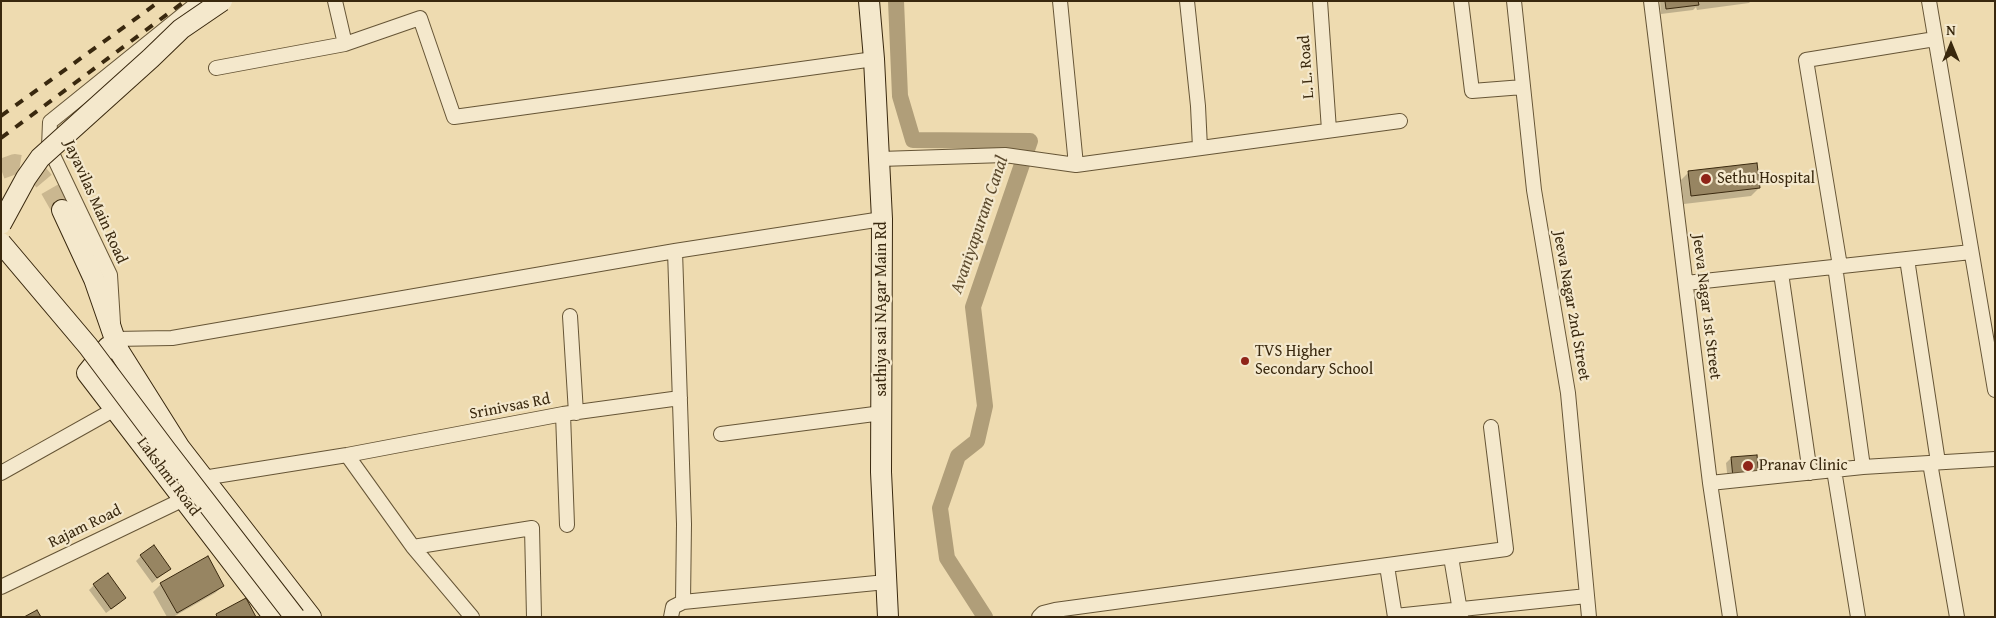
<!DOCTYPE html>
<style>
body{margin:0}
#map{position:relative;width:1996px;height:618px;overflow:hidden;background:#eedbb0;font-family:"Gentium Book Plus",serif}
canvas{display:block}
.frame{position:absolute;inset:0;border:2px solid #39280e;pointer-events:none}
.north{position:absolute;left:1926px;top:20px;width:50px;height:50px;-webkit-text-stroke:4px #f4e8cc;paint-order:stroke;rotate:0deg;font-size:14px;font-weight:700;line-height:20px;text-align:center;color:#39280e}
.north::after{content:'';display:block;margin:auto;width:18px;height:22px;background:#39280e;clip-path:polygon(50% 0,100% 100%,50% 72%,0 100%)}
</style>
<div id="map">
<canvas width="1996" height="618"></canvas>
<div class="frame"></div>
<div class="north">N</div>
</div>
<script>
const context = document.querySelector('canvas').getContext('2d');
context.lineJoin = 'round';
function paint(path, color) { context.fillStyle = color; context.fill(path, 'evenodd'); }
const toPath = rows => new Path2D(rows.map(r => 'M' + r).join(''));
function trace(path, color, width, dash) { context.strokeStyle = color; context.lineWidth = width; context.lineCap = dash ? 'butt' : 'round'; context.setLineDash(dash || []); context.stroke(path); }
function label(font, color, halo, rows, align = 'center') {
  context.font = font + ' "Gentium Book Plus",serif'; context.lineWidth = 4.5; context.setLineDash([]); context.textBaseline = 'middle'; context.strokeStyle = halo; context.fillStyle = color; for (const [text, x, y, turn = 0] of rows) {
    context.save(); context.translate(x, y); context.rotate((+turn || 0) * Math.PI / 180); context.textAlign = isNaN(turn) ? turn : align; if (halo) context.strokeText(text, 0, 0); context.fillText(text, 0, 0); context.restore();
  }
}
paint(toPath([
 [1660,1,1751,1,1749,3,1697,10,1696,7,1693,10,1661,14],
 [1689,172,1759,188,1751,196,1684,204,1681,180],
 [1756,456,1728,482,1726,463,1731,458],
 [141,556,170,569,152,583,136,561],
 [161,584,223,586,215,593,173,617,167,617,153,592],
 [94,585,120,603,106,613,89,590]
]), '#0003');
trace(toPath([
 [896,1,900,96,913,140,1030,141,973,307,985,406,977,441,958,456,940,508,947,558,985,617]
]), '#b09e79', 16);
const building = toPath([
 [1665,1,1698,1,1699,5,1666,9,1665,1],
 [1757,163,1760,188,1691,196,1688,171,1757,163],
 [1757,455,1759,475,1733,478,1731,457,1757,455],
 [154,545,171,569,157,578,140,555,154,545],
 [208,556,224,586,177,613,160,583,208,556],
 [108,573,126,598,111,609,93,584,108,573],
 [246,598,256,617,217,617,216,614,246,598],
 [37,610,41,617,24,617,37,610]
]);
paint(building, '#978562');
trace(building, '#39280e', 1);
trace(toPath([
 [1,169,15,164,27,166,38,174,49,187,62,210]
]), '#cab790', 20, [20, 10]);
const street = toPath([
 [200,1,50,122,49,147,110,275,114,339,172,338,675,251,882,219],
 [335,1,345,44],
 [1060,1,1076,165],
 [1187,1,1198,106,1200,148],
 [1320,1,1329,130],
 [1461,1,1472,91,1523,87],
 [1514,1,1534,190,1568,393,1589,617],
 [1651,1,1710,483,1730,617],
 [1929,1,1995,390],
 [216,68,345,44,420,18,454,117,874,59],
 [880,159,1005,155,1076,165,1400,121],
 [675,251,684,524,683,602],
 [1907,259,1938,462],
 [1835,266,1863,467],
 [1840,266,1806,60,1935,39],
 [1781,273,1810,473],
 [1686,283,1971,252],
 [570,316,576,413],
 [563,414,567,525],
 [721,434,882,413],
 [347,455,413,547,472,617],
 [1930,463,1957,617],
 [1834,470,1858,617],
 [1,473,115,409],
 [203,478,347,455,563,414,680,398],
 [1710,483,1863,467,1995,459],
 [413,547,532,528,534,617],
 [1451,557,1461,617],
 [1387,566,1395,617],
 [1,587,184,499],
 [1395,616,1587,596],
 [671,617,673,607,683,602,886,582],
 [1039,617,1043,613,1055,610,1506,549,1491,427]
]);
const secondary = toPath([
 [869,1,874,59,882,219,881,472,888,617],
 [62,210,94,279,119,351,180,448,311,617],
 [108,347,87,373,274,617]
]);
trace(street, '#665536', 16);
trace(secondary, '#39280e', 22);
trace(street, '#f4e8cc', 14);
trace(secondary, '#f4e8cc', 20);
trace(toPath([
 [1,116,160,1],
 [1,138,185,1]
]), '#39280e', 4, [9, 9]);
const secondaryBridge = toPath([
 [1,224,26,178,40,158,151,58,181,29,222,1],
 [1,243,88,346,166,450,295,617]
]);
trace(secondaryBridge, '#39280e', 22, []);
trace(secondaryBridge, '#f4e8cc', 20);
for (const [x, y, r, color] of [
 [1706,179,6,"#8f2418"],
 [1245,361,5,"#8f2418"],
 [1748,466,6,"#8f2418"]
]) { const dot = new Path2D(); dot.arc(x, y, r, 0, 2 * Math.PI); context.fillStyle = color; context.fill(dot); trace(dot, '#f4e8cc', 2); }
label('16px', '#39280e', '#f4e8cc', [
 ["L. L. Road",1307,67,-94],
 ["Jayavilas Main Road",95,202,66],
 ["Jeeva Nagar 2nd Street",1571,306,80],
 ["Jeeva Nagar 1st Street",1706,307,83],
 ["sathiya sai NAgar Main Rd",882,309,-90],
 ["Srinivsas Rd",510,407,-11],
 ["Lakshmi Road",168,477,53],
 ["Rajam Road",85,527,-26]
]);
label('16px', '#39280e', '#f4e8cc', [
 ["Sethu Hospital",1717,179],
 ["TVS Higher",1255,352],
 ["Secondary School",1255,370],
 ["Pranav Clinic",1759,466]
], 'left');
label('italic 18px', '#5d4b2e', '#f4e8cc', [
 ["Avaniyapuram Canal",980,225,-71]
]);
</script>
